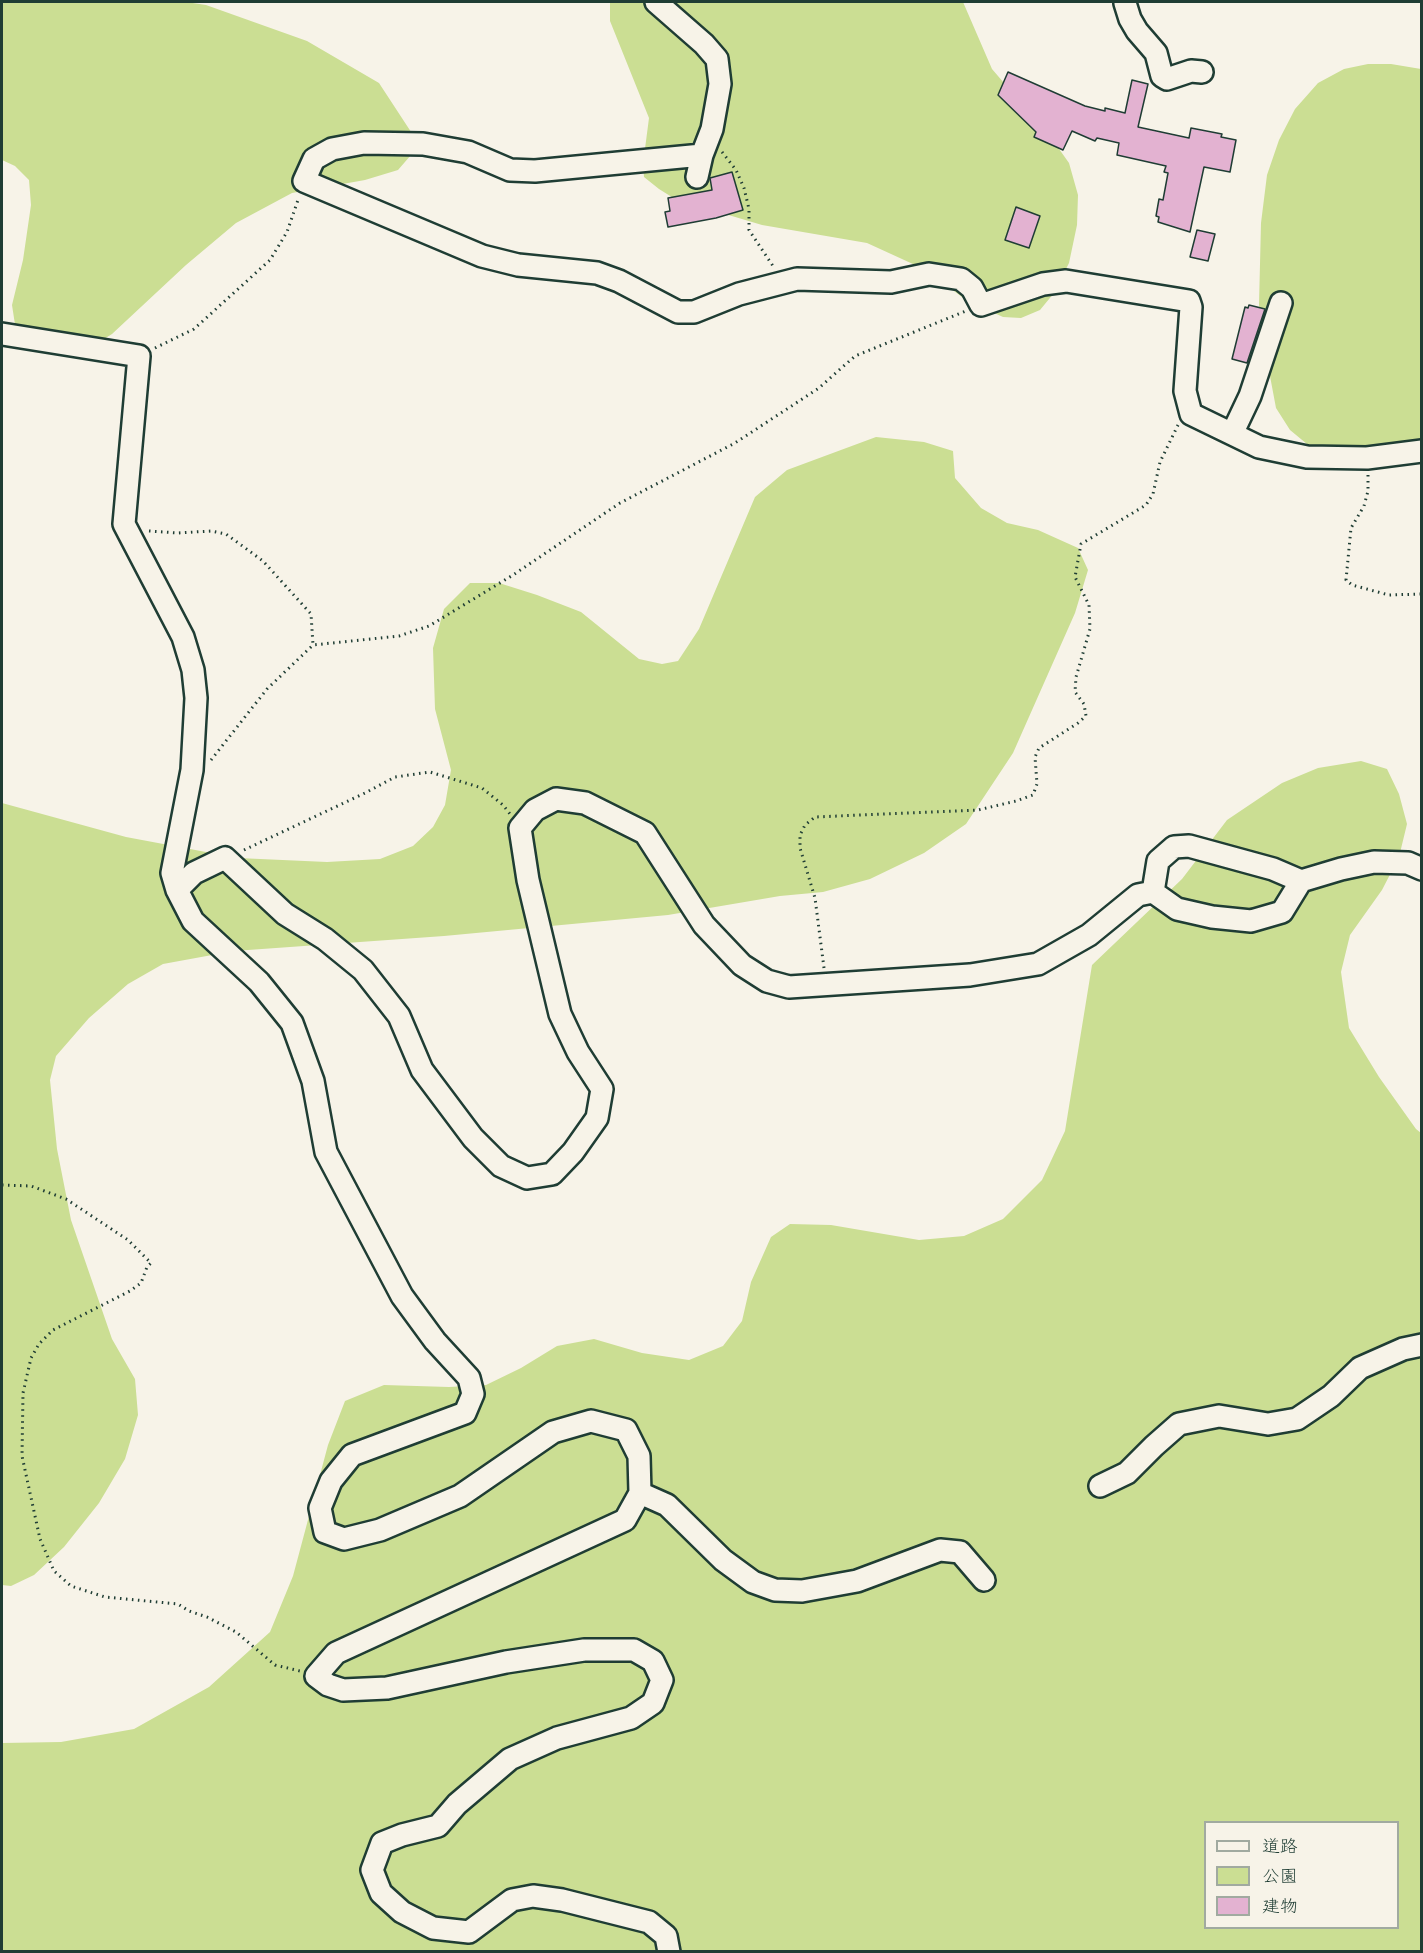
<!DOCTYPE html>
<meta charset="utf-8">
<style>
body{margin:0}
#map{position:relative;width:1423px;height:1953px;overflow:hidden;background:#f7f3e8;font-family:Dekko,"Klee One",sans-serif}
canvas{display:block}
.frame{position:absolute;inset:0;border:3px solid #1f3d34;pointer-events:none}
.legend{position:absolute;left:1204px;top:1821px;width:195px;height:108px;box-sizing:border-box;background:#f7f3e8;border:2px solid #a1aaa0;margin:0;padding:8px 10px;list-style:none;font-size:18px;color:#1f3d34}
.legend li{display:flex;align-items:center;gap:12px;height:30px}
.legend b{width:30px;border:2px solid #a1aaa0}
</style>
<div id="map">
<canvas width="1423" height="1953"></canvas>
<div class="frame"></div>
<ul class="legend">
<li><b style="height:8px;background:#f7f3e8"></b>道路</li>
<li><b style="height:16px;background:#cbde93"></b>公園</li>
<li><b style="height:16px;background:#e3b2d1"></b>建物</li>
</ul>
</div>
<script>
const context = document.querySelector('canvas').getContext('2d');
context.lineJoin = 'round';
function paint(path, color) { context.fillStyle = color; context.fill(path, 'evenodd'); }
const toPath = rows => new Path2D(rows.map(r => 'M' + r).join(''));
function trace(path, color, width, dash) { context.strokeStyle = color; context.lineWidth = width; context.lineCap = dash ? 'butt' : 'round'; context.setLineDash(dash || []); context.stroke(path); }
paint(toPath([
 [2,2,186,2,206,5,307,41,379,83,415,138,411,155,398,170,365,180,292,193,236,223,186,265,112,334,83,352,59,356,37,346,16,331,12,305,23,260,31,205,29,180,15,166,2,160],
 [610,2,963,2,992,69,1052,139,1069,163,1078,195,1077,225,1069,263,1054,293,1040,310,1021,318,1003,317,966,300,926,270,867,243,762,225,675,199,659,189,644,177,643,164,649,118,610,21],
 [1368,64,1391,64,1421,69,1421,461,1313,449,1290,430,1276,408,1263,339,1259,305,1261,223,1267,175,1279,140,1295,109,1318,83,1344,69],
 [876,437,924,442,953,451,955,478,981,508,1007,523,1038,530,1078,548,1088,570,1075,613,1013,753,966,824,924,853,870,879,823,892,780,896,668,915,444,936,234,951,163,964,128,984,89,1018,56,1056,50,1080,57,1149,71,1220,112,1339,135,1379,138,1415,125,1459,99,1503,64,1547,34,1575,11,1586,2,1585,2,803,126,837,238,858,327,862,380,859,413,846,433,827,445,805,451,770,435,709,433,648,444,609,470,583,499,583,537,595,581,612,639,659,662,664,678,661,699,629,755,497,787,470],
 [1361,761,1387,769,1399,794,1407,824,1399,857,1382,890,1350,935,1341,972,1349,1028,1379,1077,1416,1129,1421,1133,1421,1951,2,1951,2,1743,61,1742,134,1729,209,1687,270,1632,293,1576,328,1445,345,1401,384,1385,449,1387,486,1385,521,1368,557,1346,594,1339,642,1353,689,1360,723,1346,742,1321,751,1282,771,1237,790,1224,831,1225,919,1240,964,1236,1003,1219,1042,1180,1065,1131,1092,965,1182,879,1227,820,1282,783,1318,768],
 [1206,1822,1398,1822,1398,1928,1206,1928]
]), '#cbde93');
const building = toPath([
 [1008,72,1085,106,1105,111,1105,108,1125,113,1132,80,1148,84,1138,127,1189,138,1191,128,1222,134,1221,137,1236,140,1230,172,1204,167,1190,232,1158,222,1159,217,1156,216,1159,199,1163,200,1168,173,1164,172,1166,166,1117,155,1119,143,1097,138,1095,141,1072,131,1063,150,1034,137,1036,132,998,95,1008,72],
 [732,172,743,210,716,218,668,227,665,212,670,211,668,198,712,190,710,178,732,172],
 [1016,207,1040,216,1029,248,1005,240,1016,207],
 [1197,230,1215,234,1208,261,1190,257,1197,230],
 [1249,305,1265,309,1247,363,1232,359,1245,307,1248,308,1249,305]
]);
paint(building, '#e3b2d1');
trace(building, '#1f3d34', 1.5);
const minor = toPath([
 [656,2,704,44,717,59,720,84,712,129,702,155,535,171,510,170,468,152,423,144,364,143,332,149,314,159,304,181,482,256,518,265,597,273,619,281,678,312,694,312,739,294,797,279,891,282,929,274,961,279,972,288,981,305,1043,284,1066,281,1189,301,1191,307,1185,391,1191,414,1259,447,1307,457,1367,458,1422,451],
 [1125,3,1130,19,1137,31,1156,53,1162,76,1167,79,1191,71,1202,72],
 [697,177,702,155],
 [2,334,139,356,124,524,183,637,193,670,196,698,192,770,172,873,177,890,193,921,259,982,292,1023,313,1081,326,1152,402,1296,435,1341,469,1378,473,1394,465,1413,352,1455,331,1481,320,1508,325,1532,344,1539,380,1530,460,1496,553,1432,591,1421,626,1430,639,1456,640,1493,625,1520,336,1653,316,1676,328,1685,343,1690,387,1688,506,1662,584,1650,634,1650,653,1661,662,1680,653,1703,631,1718,557,1738,510,1759,457,1804,438,1826,402,1835,382,1843,372,1870,381,1893,402,1912,433,1928,469,1932,512,1900,533,1896,562,1900,649,1922,666,1936,669,1952],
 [1232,434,1250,396,1281,303],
 [177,890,194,873,225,858,285,914,325,939,363,970,399,1016,422,1070,473,1138,501,1166,527,1178,552,1174,573,1152,597,1118,602,1089,578,1052,560,1014,528,880,520,828,535,810,556,799,585,803,645,833,704,925,742,965,767,981,789,987,970,975,1038,964,1089,935,1138,895,1153,892,1177,909,1212,917,1251,921,1282,912,1301,881,1341,869,1374,862,1408,863,1422,869],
 [1153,892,1158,861,1174,847,1189,846,1273,869,1301,881],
 [1100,1486,1127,1473,1154,1446,1179,1424,1219,1416,1268,1424,1297,1419,1331,1396,1360,1368,1403,1349,1422,1345],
 [640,1493,667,1505,723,1560,753,1582,775,1590,802,1591,857,1581,940,1550,960,1552,984,1580]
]);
trace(minor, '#1f3d34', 26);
trace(toPath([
 [722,152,736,170,744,188,749,209,749,230,773,266],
 [155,348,194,329,270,260,287,232,299,197],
 [1368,475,1368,491,1364,506,1351,528,1346,580,1352,585,1389,595,1422,594],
 [149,531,178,533,211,531,226,534,263,561,311,614,313,645,399,636,429,626,513,575,620,503,735,443,819,388,855,356,966,311],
 [211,760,267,689,313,645],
 [244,850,365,793,395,777,430,772,482,788,503,805,510,814],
 [824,968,815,898,800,848,800,835,805,825,815,817,978,810,1016,801,1033,795,1037,784,1035,757,1039,748,1078,723,1086,716,1084,704,1075,692,1076,677,1090,629,1089,605,1075,577,1081,544,1146,505,1153,494,1160,462,1178,425],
 [2,1185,31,1186,66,1199,128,1240,151,1263,147,1267,141,1283,130,1291,53,1330,39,1344,31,1358,23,1393,22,1456,40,1539,54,1571,71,1586,105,1597,178,1604,189,1611,207,1617,236,1632,275,1665,300,1671]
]), '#1f3d34', 3, [1.5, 4.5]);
trace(minor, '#f7f3e8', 21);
</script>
